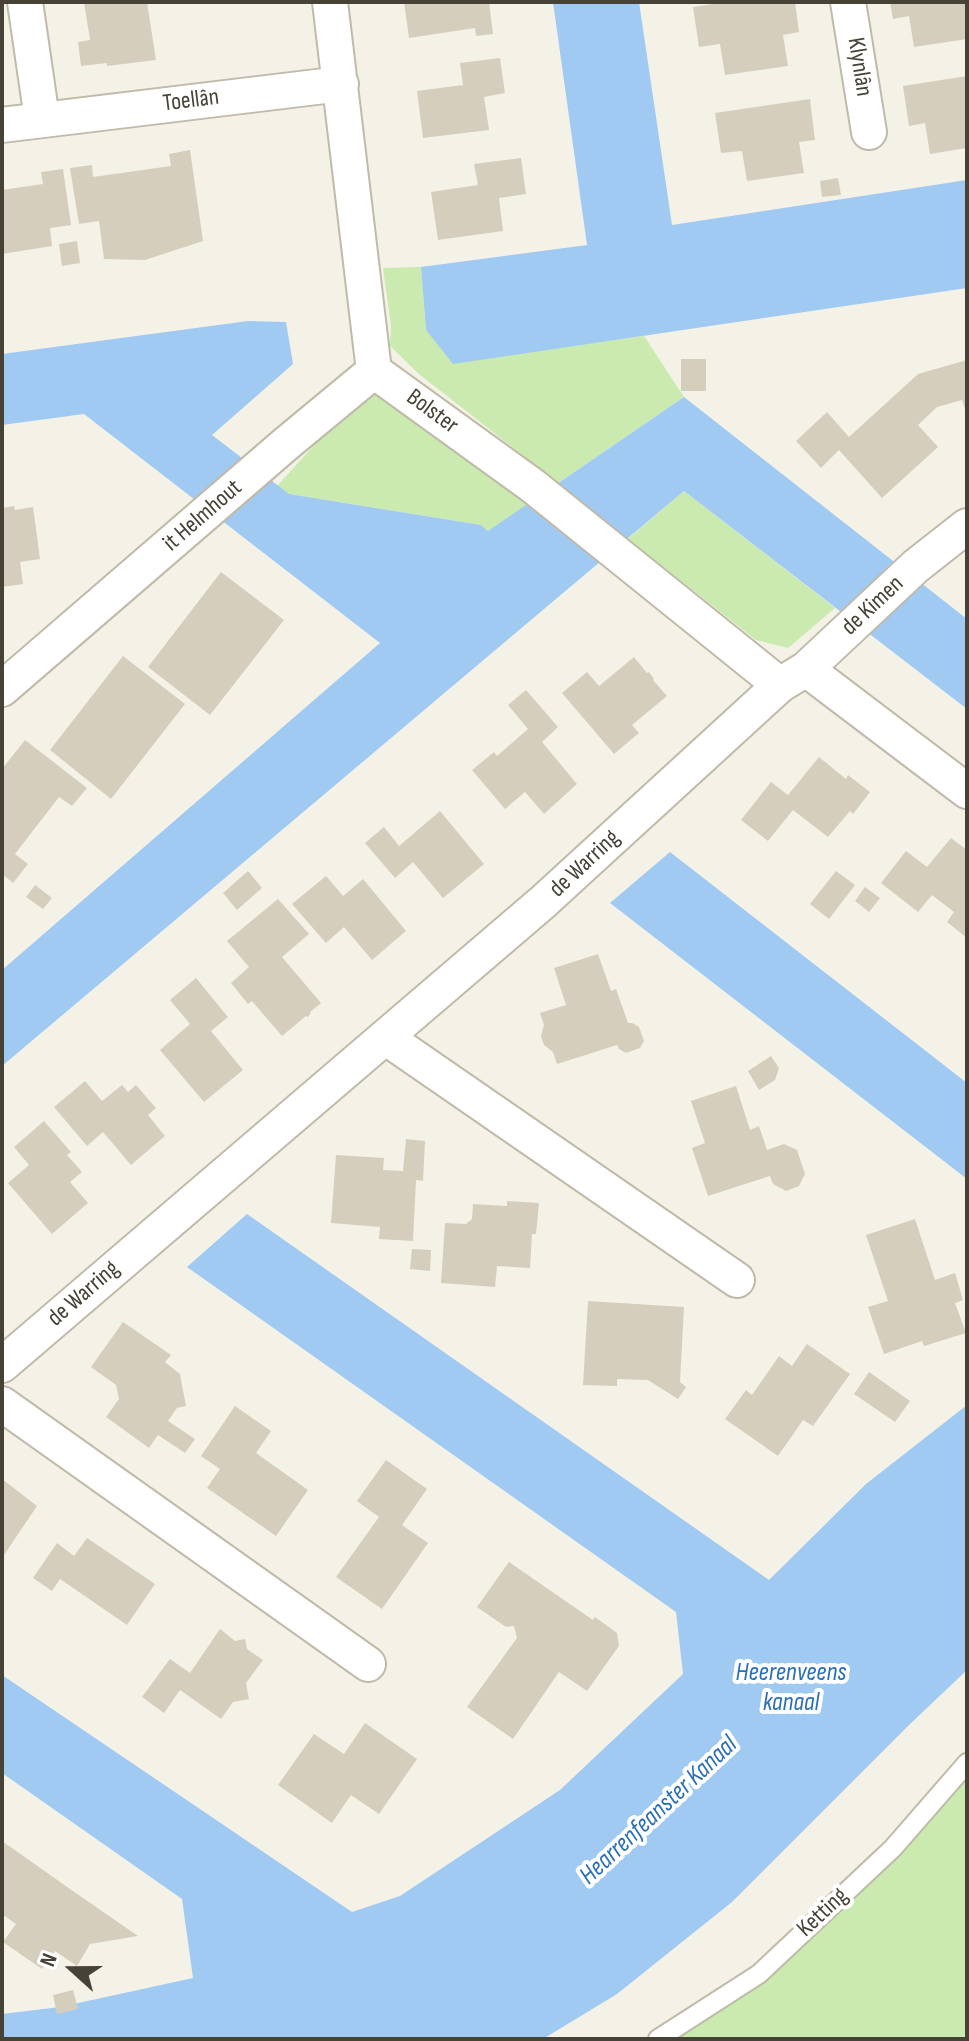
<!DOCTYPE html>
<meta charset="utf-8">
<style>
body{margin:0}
#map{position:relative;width:969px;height:2041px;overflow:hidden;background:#f4f1e7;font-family:"Sofia Sans Condensed",sans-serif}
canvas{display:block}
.frame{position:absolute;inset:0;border:4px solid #474236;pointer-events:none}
.north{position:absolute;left:32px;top:1929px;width:80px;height:80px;-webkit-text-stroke:6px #fff;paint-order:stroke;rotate:291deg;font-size:22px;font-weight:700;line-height:32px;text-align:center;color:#474236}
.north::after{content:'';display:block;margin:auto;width:28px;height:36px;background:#474236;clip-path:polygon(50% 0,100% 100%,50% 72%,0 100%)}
</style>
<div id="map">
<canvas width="969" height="2041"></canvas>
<div class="frame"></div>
<div class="north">N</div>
</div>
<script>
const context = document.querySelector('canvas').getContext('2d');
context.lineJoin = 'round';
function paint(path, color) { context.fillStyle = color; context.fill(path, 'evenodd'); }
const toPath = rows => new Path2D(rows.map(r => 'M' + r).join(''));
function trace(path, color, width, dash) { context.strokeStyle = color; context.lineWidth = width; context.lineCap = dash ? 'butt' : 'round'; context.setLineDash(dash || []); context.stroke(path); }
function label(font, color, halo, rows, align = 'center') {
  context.font = font + ' "Sofia Sans Condensed",sans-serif'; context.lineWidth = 8; context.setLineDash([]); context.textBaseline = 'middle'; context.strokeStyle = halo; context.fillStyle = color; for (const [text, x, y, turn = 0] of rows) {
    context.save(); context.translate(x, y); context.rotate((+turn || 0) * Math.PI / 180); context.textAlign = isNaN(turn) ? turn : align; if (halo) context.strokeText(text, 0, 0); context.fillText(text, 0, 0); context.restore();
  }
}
paint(toPath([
 [421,267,426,330,453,363,644,336,684,397,558,483,419,374,390,346,391,326,383,268],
 [371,386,529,504,488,531,481,525,289,494,277,486,349,407],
 [684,491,835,608,788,648,756,640,628,539],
 [967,1761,967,2039,671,2039,710,2012,850,1882]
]), '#caeaaf');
paint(toPath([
 [553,2,639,2,672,225,967,180,967,288,453,364,426,330,421,267,587,245],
 [248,321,286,322,293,364,212,435,289,494,481,525,488,531,684,397,967,619,967,709,684,491,2,1066,2,970,380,643,84,414,2,425,2,354],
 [670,852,967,1083,967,1179,610,903],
 [247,1214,769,1580,866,1484,967,1405,967,1670,909,1725,732,1902,617,1994,543,2039,2,2039,2,2014,60,2007,193,1978,182,1899,2,1773,2,1675,352,1912,400,1896,560,1790,683,1674,676,1612,187,1267]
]), '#a1caf3');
paint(toPath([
 [84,2,147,2,156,60,107,66,107,63,81,66,78,42,90,40],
 [404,2,489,2,493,34,476,36,475,28,409,38],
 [727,2,795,2,799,32,783,35,788,66,725,75,720,44,699,47,693,7],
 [890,2,967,2,967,39,914,47,909,16,893,19],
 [500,58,505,93,484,97,489,130,423,138,417,91,463,85,460,63],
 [967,76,967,148,930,154,925,123,909,126,903,86],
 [810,99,815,140,799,142,804,173,747,181,742,151,721,153,715,113],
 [190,150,203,241,145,260,104,259,99,221,79,224,70,168,92,165,93,177,171,166,169,154],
 [521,158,526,194,499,198,503,231,438,240,431,192,478,185,474,164],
 [63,169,71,225,50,228,52,246,2,254,2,190,43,184,41,172],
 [838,178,841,195,822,197,820,181],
 [77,241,80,263,62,266,59,244],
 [681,359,706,359,706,391,681,391],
 [967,360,967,415,962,400,937,407,918,425,938,447,882,498,839,450,821,468,796,441,827,412,849,437,918,374],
 [14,506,15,510,33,507,40,559,20,562,23,584,2,587,2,508],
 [221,572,284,620,210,715,148,667],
 [123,656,185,704,111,799,50,750],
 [634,657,647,673,649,672,654,679,653,680,667,696,632,725,639,733,614,754,562,693,587,672,599,686],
 [526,690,558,727,542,742,577,784,544,814,525,792,505,809,472,770,494,752,497,756,528,729,508,705],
 [25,740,87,788,72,806,59,797,15,854,28,864,13,883,2,874,2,769],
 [819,757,846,779,848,775,870,792,853,814,850,811,828,837,793,810,768,841,741,820,771,782,788,795],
 [440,811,484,864,443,898,413,862,395,878,365,843,384,827,399,846],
 [951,838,967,850,967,938,947,922,954,912,932,895,918,912,881,883,906,851,927,867],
 [248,871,262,888,237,910,223,893],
 [836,871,855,885,829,919,810,904],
 [326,876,343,896,363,879,406,931,372,960,344,927,326,943,292,904],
 [35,885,52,898,43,909,26,897],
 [865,887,880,898,869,912,855,901],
 [278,899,309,934,282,957,321,1003,310,1012,311,1013,308,1017,306,1016,282,1036,252,1001,248,1004,231,983,249,967,227,941],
 [598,954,611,991,616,989,628,1023,632,1023,639,1027,644,1041,640,1048,626,1053,619,1049,617,1045,557,1064,553,1052,544,1045,541,1036,544,1025,540,1013,566,1005,554,968],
 [196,978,228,1017,211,1031,243,1070,204,1102,160,1050,190,1024,170,1000],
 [771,1056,779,1068,775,1080,759,1090,748,1071],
 [85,1081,102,1101,122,1085,128,1092,136,1085,156,1108,148,1115,165,1136,131,1165,103,1132,87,1146,54,1107],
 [736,1086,750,1130,759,1126,767,1150,784,1144,797,1150,805,1174,799,1186,786,1191,773,1184,770,1176,708,1196,692,1148,705,1143,691,1101],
 [44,1121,71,1152,67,1155,82,1172,70,1182,88,1203,52,1234,8,1183,29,1165,14,1147],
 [406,1139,425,1141,423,1181,416,1180,413,1241,379,1239,380,1227,331,1223,336,1155,384,1158,383,1170,403,1171],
 [507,1201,539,1203,536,1234,532,1234,530,1268,497,1266,495,1287,441,1283,445,1223,466,1224,472,1219,473,1204,507,1206],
 [915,1219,935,1280,955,1273,963,1300,955,1303,966,1333,924,1346,922,1341,884,1354,868,1307,888,1301,866,1235],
 [412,1249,431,1250,430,1271,410,1269],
 [588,1301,684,1307,680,1382,686,1387,678,1399,648,1380,617,1379,617,1386,583,1385],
 [123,1322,171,1355,165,1362,180,1374,186,1406,177,1408,168,1421,195,1439,185,1453,158,1435,149,1448,106,1417,119,1399,116,1385,91,1367],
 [807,1344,850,1374,813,1426,803,1420,778,1456,725,1419,746,1390,752,1395,779,1356,792,1366],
 [869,1372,910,1401,895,1422,854,1394],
 [235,1406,271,1431,256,1453,308,1490,276,1536,207,1488,220,1469,201,1456],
 [386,1460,427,1489,402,1525,428,1543,382,1609,336,1577,379,1517,357,1501],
 [2,1479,37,1506,2,1558],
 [87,1538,155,1584,127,1625,60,1579,52,1591,33,1578,57,1543,74,1556],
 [509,1562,593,1620,595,1617,617,1633,619,1646,587,1691,559,1672,513,1739,467,1707,517,1638,514,1626,506,1627,477,1607],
 [220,1629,235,1641,245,1639,247,1649,263,1660,246,1683,249,1699,233,1702,221,1719,180,1690,164,1713,142,1697,170,1659,190,1673],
 [365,1723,417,1759,379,1814,351,1795,332,1823,278,1785,314,1734,344,1754],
 [2,1841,70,1889,138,1936,90,1944,77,1966,55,1951,42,1969,3,1942,16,1924,2,1914],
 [73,1990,78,2009,57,2014,53,1995]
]), '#d6cebc');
const service = toPath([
 [658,2039,759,1974,893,1848,967,1763]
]);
const minor = toPath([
 [25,2,42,119],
 [330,2,374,371,533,486,780,685],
 [848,2,869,132],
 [2,125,341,84],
 [806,669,967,791],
 [2,689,287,443,374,371],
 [385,1037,737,1280],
 [2,1365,543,902,780,685,806,669,916,566,967,526],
 [2,1404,368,1664]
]);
trace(service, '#c0baa9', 22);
trace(minor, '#c0baa9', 38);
trace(service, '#fff', 18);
trace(minor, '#fff', 34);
label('24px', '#474236', '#fff', [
 ["Klynlân",859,67,81],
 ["Toellân",191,101,-7],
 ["Bolster",432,412,36],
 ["it Helmhout",203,516,-41],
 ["de Kimen",873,606,-43],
 ["de Warring",585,864,-43],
 ["de Warring",84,1294,-41],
 ["Ketting",823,1913,-43]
]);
label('italic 26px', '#2b70b7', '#fff', [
 ["Heerenveens",791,1673],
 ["kanaal",791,1703],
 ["Hearrenfeanster Kanaal",659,1811,-43]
]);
</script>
